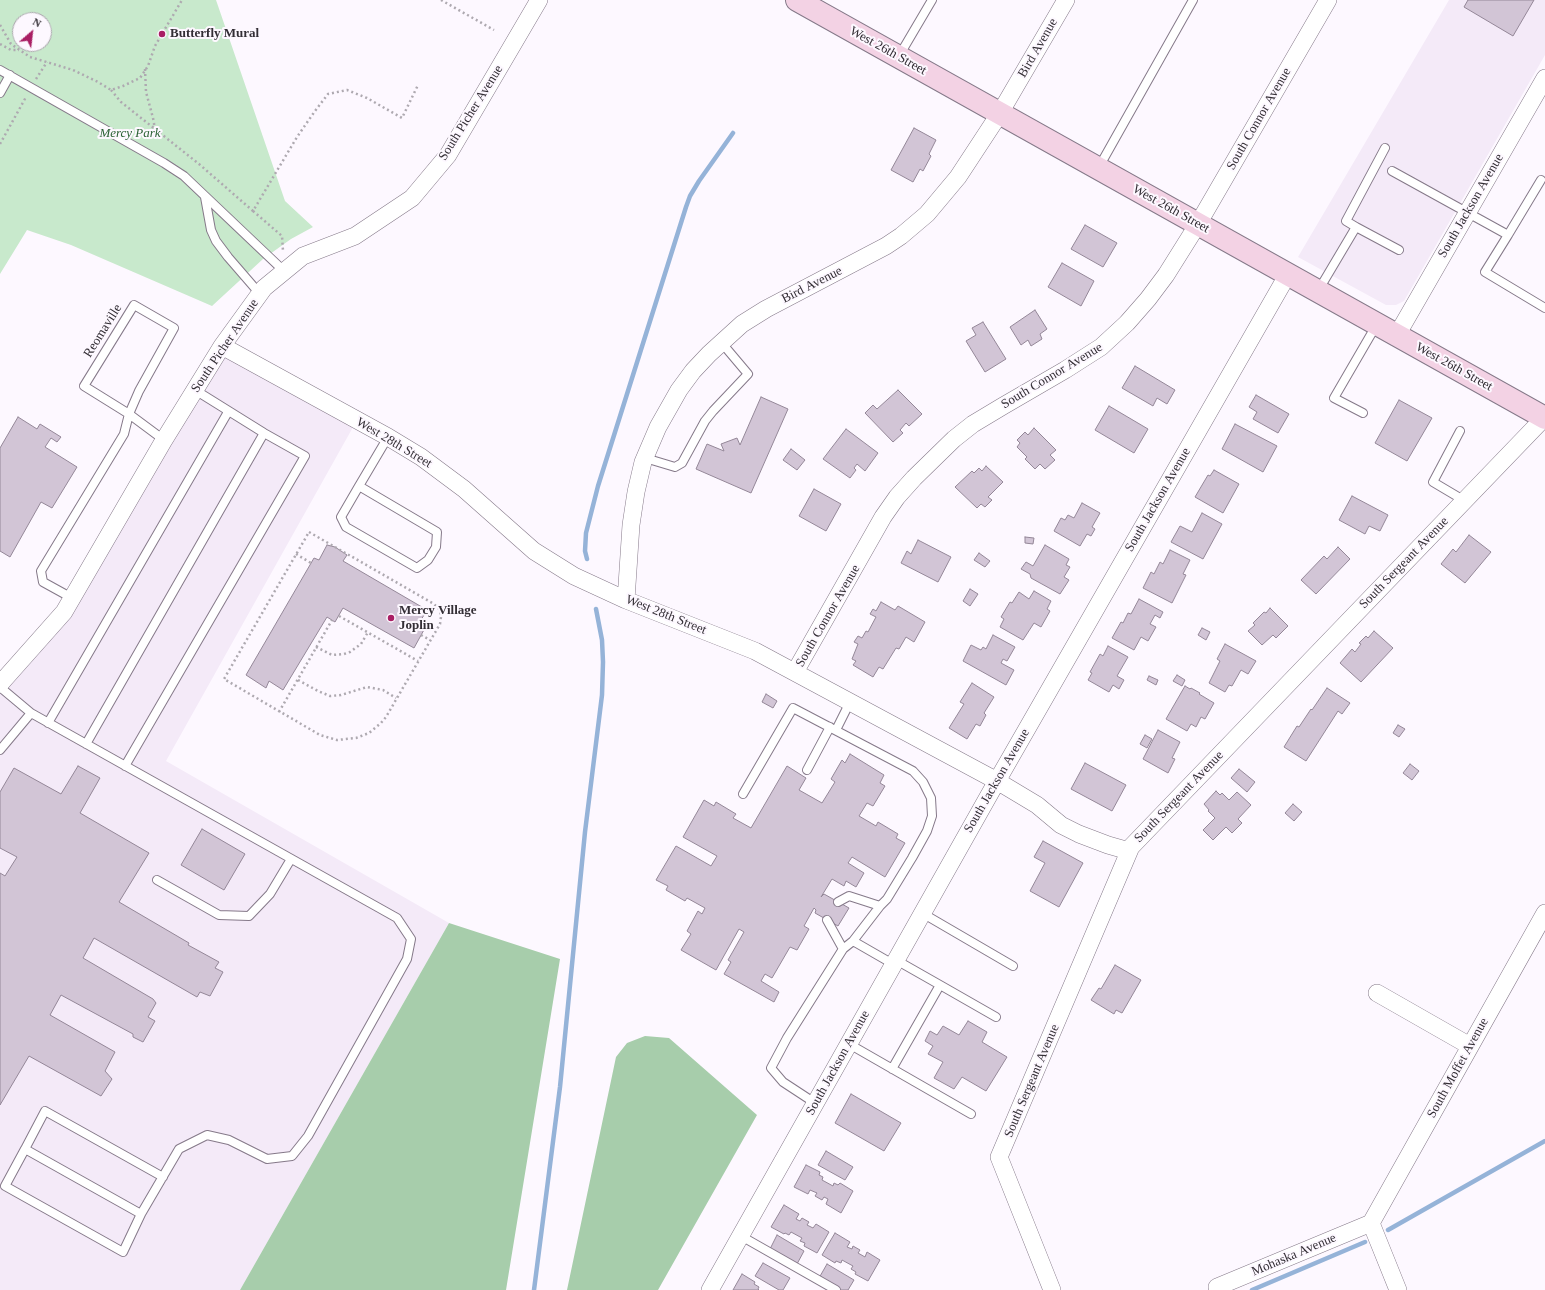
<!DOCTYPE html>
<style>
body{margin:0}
#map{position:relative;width:1545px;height:1290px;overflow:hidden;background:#fdf8ff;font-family:"Times New Roman",serif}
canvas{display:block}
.north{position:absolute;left:12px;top:12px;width:40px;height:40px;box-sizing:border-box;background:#fdf8ff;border:1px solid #aca7ae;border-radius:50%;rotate:28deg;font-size:11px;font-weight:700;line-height:16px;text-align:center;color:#332e35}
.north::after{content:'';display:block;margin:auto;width:14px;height:18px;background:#a91f64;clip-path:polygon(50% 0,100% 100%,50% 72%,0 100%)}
</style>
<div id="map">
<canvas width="1545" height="1290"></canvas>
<div class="north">N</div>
</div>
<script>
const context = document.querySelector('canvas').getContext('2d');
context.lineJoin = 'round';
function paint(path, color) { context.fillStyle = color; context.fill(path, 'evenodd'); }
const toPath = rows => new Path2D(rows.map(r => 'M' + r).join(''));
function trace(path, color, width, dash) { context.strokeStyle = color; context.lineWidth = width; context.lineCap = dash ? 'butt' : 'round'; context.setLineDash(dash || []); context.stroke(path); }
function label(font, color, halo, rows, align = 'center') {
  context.font = font + ' "Times New Roman",serif'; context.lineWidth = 4; context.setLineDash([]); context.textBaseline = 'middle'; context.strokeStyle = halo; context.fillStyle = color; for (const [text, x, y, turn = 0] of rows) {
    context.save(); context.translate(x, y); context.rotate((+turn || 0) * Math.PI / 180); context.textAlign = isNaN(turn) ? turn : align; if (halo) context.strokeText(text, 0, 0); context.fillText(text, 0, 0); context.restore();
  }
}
paint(toPath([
 [1449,0,1545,0,1545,55,1404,301,1396,305,1386,305,1298,257],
 [222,346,357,420,166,761,449,923,240,1290,0,1290,0,684,64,612]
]), '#f4eaf8');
paint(toPath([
 [0,0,216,0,285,201,313,227,291,239,263,259,212,306,71,245,27,230,0,274],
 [20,20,44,20,44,44,20,44]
]), '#c8e9cc');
paint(toPath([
 [449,923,560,959,506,1290,240,1290],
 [645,1036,669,1038,757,1115,658,1290,567,1290,616,1057,627,1043]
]), '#a7cdab');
trace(toPath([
 [587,559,585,551,586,533,598,486,686,207,690,196,699,181,733,133],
 [1388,1230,1545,1141],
 [534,1290,560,1087,585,832,602,695,603,662,602,640,596,609],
 [1252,1290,1365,1242]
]), '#95b3d8', 4.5);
const building = toPath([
 [1468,0,1534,0,1513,36,1464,7,1468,0],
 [914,128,936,140,929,154,931,156,923,171,920,169,913,182,891,170,914,128],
 [1085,225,1117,243,1103,267,1071,249,1085,225],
 [1062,263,1094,281,1081,306,1048,287,1062,263],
 [1035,310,1047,329,1040,334,1042,339,1031,346,1028,340,1021,345,1010,327,1035,310],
 [983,322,1006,359,985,372,966,341,976,335,972,328,983,322],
 [1135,366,1175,390,1167,404,1157,398,1153,406,1122,388,1135,366],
 [898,390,922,414,909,426,906,423,900,430,903,433,893,442,865,413,873,405,877,409,898,390],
 [1256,395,1289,414,1278,433,1253,419,1257,412,1249,407,1256,395],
 [761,397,788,409,751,493,696,469,707,444,724,451,721,444,737,438,740,445,761,397],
 [1399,400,1432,418,1407,461,1375,443,1399,400],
 [1109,406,1148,429,1134,453,1095,430,1109,406],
 [18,417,37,429,40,424,61,437,57,442,51,438,45,447,77,467,52,508,41,502,10,557,0,551,0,448,18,417],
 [1235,424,1277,446,1263,472,1222,449,1235,424],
 [1034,428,1056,450,1050,455,1055,460,1045,469,1040,464,1035,469,1025,459,1027,457,1017,447,1020,443,1017,440,1025,432,1028,435,1034,428],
 [846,429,878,453,865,471,857,464,854,468,856,470,850,478,823,459,846,429],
 [791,449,805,460,797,470,783,460,791,449],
 [986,466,1003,482,988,497,992,500,985,507,981,504,977,508,955,487,972,471,974,473,979,468,982,471,986,466],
 [1214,470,1239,484,1223,513,1195,497,1208,475,1210,476,1214,470],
 [814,489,841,504,826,531,799,516,814,489],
 [1352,496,1388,515,1380,531,1369,526,1365,534,1339,520,1352,496],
 [1082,503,1100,513,1092,527,1095,529,1091,536,1087,534,1080,546,1054,531,1061,518,1065,520,1068,515,1074,518,1082,503],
 [1202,513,1222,524,1203,559,1171,542,1180,526,1192,532,1202,513],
 [1469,535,1491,552,1465,583,1441,564,1453,549,1456,552,1469,535],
 [1025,537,1034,538,1033,544,1025,543,1025,537],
 [918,540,951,557,938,582,901,563,907,551,911,554,918,540],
 [327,545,335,547,347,555,343,561,427,610,418,625,425,628,414,648,343,608,335,622,327,617,283,690,269,681,266,688,246,675,314,558,319,560,327,545],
 [1045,545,1069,559,1066,565,1070,567,1064,577,1069,580,1060,594,1031,578,1030,574,1021,569,1026,562,1033,566,1045,545],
 [1338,547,1350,559,1316,594,1301,580,1324,556,1327,559,1338,547],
 [1170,550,1190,560,1183,574,1186,575,1172,603,1143,588,1151,572,1154,574,1160,562,1163,564,1170,550],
 [979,553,990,561,985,567,974,560,979,553],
 [970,589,978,594,970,606,963,601,970,589],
 [1034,591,1051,601,1047,609,1050,611,1041,627,1034,623,1023,640,1000,627,1004,619,1001,617,1010,602,1012,603,1019,592,1029,599,1034,591],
 [1139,599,1163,612,1160,618,1155,615,1150,624,1156,627,1148,641,1141,637,1134,650,1112,638,1121,622,1123,623,1128,613,1131,614,1139,599],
 [881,602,895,610,898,606,925,622,914,642,906,637,899,649,896,648,883,669,879,667,873,677,853,665,856,661,852,659,858,644,854,642,858,636,862,638,866,631,868,632,876,617,870,614,873,609,876,611,881,602],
 [1270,608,1288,626,1276,638,1273,635,1262,645,1248,631,1255,625,1253,623,1264,612,1266,613,1270,608],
 [1202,628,1210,632,1206,640,1198,635,1202,628],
 [1374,631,1393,648,1361,682,1340,663,1352,649,1355,652,1361,644,1359,643,1366,636,1368,638,1374,631],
 [993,635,1015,647,1007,661,1003,659,1001,663,1014,670,1006,685,963,661,971,645,981,650,983,647,986,649,993,635],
 [1225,644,1256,661,1248,674,1241,670,1232,686,1229,685,1225,692,1209,683,1220,661,1217,659,1225,644],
 [1108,646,1128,657,1117,676,1124,680,1119,689,1113,685,1109,692,1088,680,1092,673,1090,672,1100,654,1103,656,1108,646],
 [1177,675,1185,680,1182,686,1173,681,1177,675],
 [1149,676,1158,680,1156,685,1147,680,1149,676],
 [972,683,994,697,984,713,986,715,980,726,976,724,967,739,949,728,964,704,960,702,972,683],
 [1185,686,1190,689,1191,688,1200,693,1199,694,1214,703,1205,719,1201,717,1196,727,1191,724,1187,731,1166,719,1185,686],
 [1327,688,1350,703,1342,714,1338,711,1306,761,1284,747,1297,726,1299,727,1311,709,1312,710,1327,688],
 [766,694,777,701,773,708,762,702,766,694],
 [1398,725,1405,729,1399,737,1393,733,1398,725],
 [1158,730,1180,742,1172,758,1175,759,1168,773,1143,759,1158,730],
 [1145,735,1152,739,1147,748,1140,744,1145,735],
 [850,754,884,775,880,783,885,786,873,806,867,803,859,816,876,826,878,822,898,834,896,838,905,843,885,877,852,857,848,863,864,873,856,887,846,881,844,886,832,879,821,897,824,894,849,908,838,926,815,913,816,910,814,908,804,926,809,929,797,950,790,947,772,978,765,974,761,981,779,992,774,1002,724,974,731,962,728,960,744,932,739,929,716,970,681,950,691,934,687,931,698,911,702,914,705,908,687,898,685,901,666,890,668,886,656,880,676,846,711,866,717,856,683,837,704,800,714,806,716,802,736,814,733,818,751,828,787,766,806,778,799,790,822,803,835,782,831,779,842,760,845,763,850,754],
 [1085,763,1126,785,1112,811,1071,789,1085,763],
 [1410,764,1419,771,1412,780,1403,773,1410,764],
 [78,766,100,778,80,813,149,853,119,902,189,943,188,945,219,962,215,968,223,972,210,996,200,992,197,997,94,938,83,958,153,999,156,1003,148,1017,155,1021,143,1042,133,1037,133,1034,61,995,50,1015,115,1052,105,1071,112,1079,101,1096,29,1056,0,1105,0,873,5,876,17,857,0,848,0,792,14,768,61,794,78,766],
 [1239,769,1255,782,1247,792,1231,778,1239,769],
 [1216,791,1220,795,1222,793,1229,800,1237,792,1251,805,1238,819,1242,823,1232,833,1226,827,1213,840,1203,830,1215,818,1208,811,1209,810,1204,804,1216,791],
 [1293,804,1302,812,1294,821,1285,813,1293,804],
 [202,829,245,854,224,890,181,865,202,829],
 [1043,841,1083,863,1059,907,1030,891,1045,863,1034,857,1043,841],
 [1115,965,1141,980,1122,1013,1116,1010,1114,1014,1091,1000,1099,988,1101,989,1115,965],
 [968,1021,987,1032,982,1042,1007,1057,986,1091,962,1077,954,1089,934,1078,943,1062,928,1054,933,1046,925,1041,930,1031,937,1035,943,1026,959,1035,968,1021],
 [851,1094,901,1123,884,1151,835,1123,851,1094],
 [826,1151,853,1167,845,1180,818,1165,826,1151],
 [806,1165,820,1172,819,1175,823,1177,822,1180,833,1186,834,1183,838,1185,840,1183,853,1191,841,1213,826,1204,828,1199,824,1197,822,1200,815,1196,817,1193,810,1190,808,1194,794,1187,806,1165],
 [784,1205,799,1214,796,1219,800,1221,802,1218,809,1222,807,1225,813,1228,816,1224,829,1232,817,1253,804,1246,805,1243,800,1241,802,1238,791,1232,789,1235,785,1233,784,1234,771,1227,784,1205],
 [835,1233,850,1242,847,1247,852,1249,853,1246,860,1250,858,1253,865,1257,867,1252,880,1260,868,1281,855,1274,856,1272,851,1269,853,1266,842,1260,841,1263,836,1261,835,1263,822,1255,835,1233],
 [777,1235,804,1251,797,1264,770,1249,777,1235],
 [763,1263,790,1278,783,1290,779,1290,755,1276,763,1263],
 [827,1264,854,1280,848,1290,841,1290,819,1278,827,1264],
 [742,1274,755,1282,754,1284,759,1287,758,1289,759,1290,733,1290,742,1274]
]);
paint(building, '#d2c5d6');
trace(building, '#948798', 1);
const service = toPath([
 [899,56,932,0],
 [0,70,164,163,184,176,284,271],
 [0,93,10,75],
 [1099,167,1193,0],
 [1392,171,1508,235,1541,180],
 [205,197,211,230,216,241,228,257,260,294],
 [1356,227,1346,221,1385,148],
 [1508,235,1485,272,1545,308],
 [1318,291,1356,227,1399,250],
 [1363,413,1334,398,1377,324],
 [1460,431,1433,482,1465,501],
 [645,458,675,467,682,463,705,421,713,411,748,374,721,342],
 [359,486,437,532,436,547,428,560,417,568,346,527,341,517,359,486],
 [359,486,388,437],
 [72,598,43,582,41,571,124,434,129,414,139,391,174,328,134,305,84,386,129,414,164,440],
 [0,687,31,713,0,750],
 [48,723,228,412],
 [836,730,850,702],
 [86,744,264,433],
 [125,766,305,456,264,433,195,390],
 [807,770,830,727],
 [743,794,793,708,913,771,923,782,931,798,932,816,927,831,912,858,887,899,880,906,853,941,843,949,787,1038,771,1068,783,1082,815,1103],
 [157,880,219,915,249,916,270,894,291,859],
 [838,902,849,896,880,906],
 [922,913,1013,966],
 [827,920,843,949],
 [853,941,893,964],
 [940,985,996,1017],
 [849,1044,971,1114],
 [892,1069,940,985,896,960],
 [25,1149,5,1186,123,1252,141,1214,179,1149,207,1135,229,1140,267,1159,292,1156,308,1136,407,959,411,939,397,918,31,713],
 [141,1214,25,1149,45,1111,163,1177],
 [741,1236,836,1290]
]);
const minor = toPath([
 [1397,335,1545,78],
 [222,346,388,437,421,457,464,489,534,551,574,576,626,600,755,651,997,781,1037,805,1061,825,1079,834,1108,845,1129,851],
 [626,600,631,525,636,492,643,462,658,427,679,390,693,371,709,354,742,324,766,309,886,246,901,236,927,214,958,177,1000,113,1066,0],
 [795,672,883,517,897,497,914,478,954,439,973,424,1003,406,1065,370,1101,347,1127,323,1148,299,1166,275,1198,224,1328,0],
 [0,684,64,612,164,440,222,346,264,288,303,256,355,236,412,198,448,155,539,0],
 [1377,993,1470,1046],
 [1371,1223,1545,913],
 [1371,1223,1398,1290],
 [1217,1287,1371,1223],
 [710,1290,997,781,1288,274],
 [1052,1290,999,1157,1131,847,1544,418]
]);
const secondary = toPath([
 [797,0,1545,418]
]);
trace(service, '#857989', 10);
trace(minor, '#857989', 18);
trace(secondary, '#857989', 24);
trace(toPath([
 [441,0,494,30],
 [0,25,11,44,30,57,73,70,98,82,111,90,123,86,140,78,148,66,155,46,182,0],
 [0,44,11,50,19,50],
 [145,69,146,92,153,118,155,129],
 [36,79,47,62],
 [111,90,121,102,199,164,253,211,297,137,315,111,328,94,347,90,367,98,402,118,418,85],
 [0,144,26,97],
 [253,211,282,236,283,251],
 [309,532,434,604,440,610,441,617,440,624,386,717,381,723,369,733,356,738,337,740,320,735,224,679,309,532],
 [296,554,311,563],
 [339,616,418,661],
 [421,635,430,640],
 [316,647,332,655,344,654,350,652,361,644,368,632],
 [298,680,318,691,330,696,341,695,367,687,383,690,396,698],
 [279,712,332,620]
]), '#aea9b0', 2.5, [2, 3]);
trace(service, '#fff', 8);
trace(minor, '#fff', 17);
trace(secondary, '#f3d2e4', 22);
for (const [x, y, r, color] of [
 [162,34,4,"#a91f64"],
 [391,618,4,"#a91f64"]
]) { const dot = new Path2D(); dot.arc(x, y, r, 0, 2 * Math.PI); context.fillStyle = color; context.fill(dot); trace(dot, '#fdf8ff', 1.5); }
label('bold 13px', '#332e35', '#fdf8ff', [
 ["Butterfly Mural",170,34],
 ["Mercy Village",399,611],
 ["Joplin",399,626]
], 'left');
label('13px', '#332e35', '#fdf8ff', [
 ["Bird Avenue",1038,48,-60],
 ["West 26th Street",888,51,29],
 ["South Picher Avenue",471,113,-58],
 ["South Connor Avenue",1259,119,-60],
 ["South Jackson Avenue",1471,206,-60],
 ["West 26th Street",1171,209,29],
 ["Bird Avenue",812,285,-27],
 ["Reomaville",103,331,-58],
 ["South Picher Avenue",225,346,-56],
 ["West 26th Street",1454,367,29],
 ["South Connor Avenue",1052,376,-31],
 ["West 28th Street",394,443,31],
 ["South Jackson Avenue",1158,500,-60],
 ["South Sergeant Avenue",1404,563,-46],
 ["West 28th Street",666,615,22],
 ["South Connor Avenue",828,616,-60],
 ["South Jackson Avenue",997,781,-60],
 ["South Sergeant Avenue",1179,797,-46],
 ["South Jackson Avenue",838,1063,-61],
 ["South Moffet Avenue",1458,1068,-61],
 ["South Sergeant Avenue",1032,1081,-67],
 ["Mohaska Avenue",1294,1255,-23]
]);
label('italic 13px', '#2b6235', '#fdf8ff', [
 ["Mercy Park",130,134]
]);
</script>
